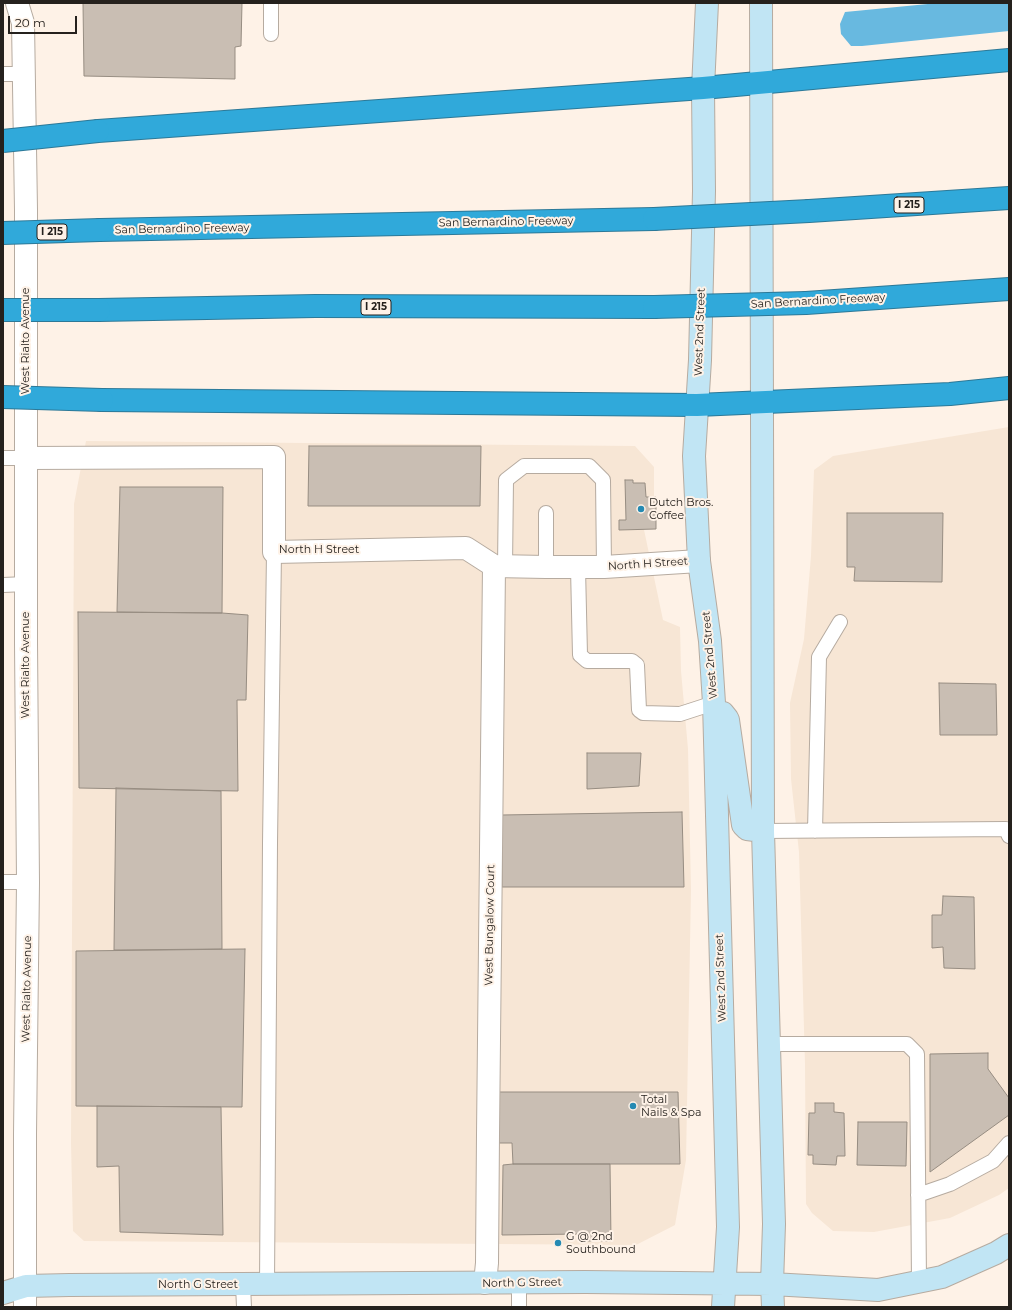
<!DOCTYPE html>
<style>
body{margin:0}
#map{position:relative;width:1012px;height:1310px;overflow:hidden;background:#fef2e7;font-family:Montserrat,sans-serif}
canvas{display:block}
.frame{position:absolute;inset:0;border:4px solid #25211d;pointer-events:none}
.scale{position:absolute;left:8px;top:16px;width:69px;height:18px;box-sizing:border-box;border:2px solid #25211d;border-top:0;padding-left:5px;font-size:12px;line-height:14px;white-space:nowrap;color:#25211d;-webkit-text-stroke:3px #fef2e7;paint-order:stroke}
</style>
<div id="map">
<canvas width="1012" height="1310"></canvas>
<div class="frame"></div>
<div class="scale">20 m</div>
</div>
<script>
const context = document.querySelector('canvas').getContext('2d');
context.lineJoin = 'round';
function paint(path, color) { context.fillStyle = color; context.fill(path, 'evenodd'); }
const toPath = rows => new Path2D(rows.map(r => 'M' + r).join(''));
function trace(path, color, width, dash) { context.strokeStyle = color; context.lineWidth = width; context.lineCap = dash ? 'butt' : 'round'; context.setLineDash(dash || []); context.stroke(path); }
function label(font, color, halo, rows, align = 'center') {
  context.font = font + ' Montserrat,sans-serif'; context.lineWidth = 4; context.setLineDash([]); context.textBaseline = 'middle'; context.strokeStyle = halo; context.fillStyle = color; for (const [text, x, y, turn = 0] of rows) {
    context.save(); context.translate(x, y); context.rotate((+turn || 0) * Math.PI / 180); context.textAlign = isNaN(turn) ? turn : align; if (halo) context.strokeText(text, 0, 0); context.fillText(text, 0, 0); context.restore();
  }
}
paint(toPath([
 [1009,427,1009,1188,999,1195,950,1218,874,1232,833,1231,812,1213,806,1204,805,1064,799,852,791,779,790,703,804,639,811,556,814,470,833,456],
 [86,441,635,446,654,467,654,508,643,525,663,620,680,627,681,671,688,749,691,890,686,1160,675,1225,636,1245,84,1241,73,1231,71,1143,74,504]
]), '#f7e6d5');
paint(toPath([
 [938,3,1009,3,1009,31,862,46,851,46,841,34,840,24,845,12]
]), '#68b9e0');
const building = toPath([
 [83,3,242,3,241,46,235,47,235,79,84,76,83,3],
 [309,446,481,446,480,506,308,506,309,446],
 [625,480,633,480,633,483,645,483,646,497,656,497,656,529,619,530,619,520,626,520,625,480],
 [120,487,223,487,222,613,117,612,120,487],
 [847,513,943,513,942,582,854,581,855,567,847,567,847,513],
 [78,612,222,613,248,615,246,700,237,700,238,791,79,788,78,612],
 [939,683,996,684,997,735,940,735,939,683],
 [587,753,641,753,639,786,587,789,587,753],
 [116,788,221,791,222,949,114,950,116,788],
 [682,812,684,887,502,887,502,815,682,812],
 [943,896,974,897,975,969,944,968,943,947,932,948,932,915,942,915,943,896],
 [245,949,242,1107,76,1106,76,951,245,949],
 [988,1053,988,1069,1009,1098,1009,1115,930,1172,930,1054,988,1053],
 [498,1092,678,1092,680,1164,513,1164,512,1143,497,1143,498,1092],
 [815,1103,834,1103,834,1112,844,1113,845,1156,837,1156,836,1165,813,1164,813,1155,808,1155,809,1113,815,1113,815,1103],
 [97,1106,221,1107,223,1235,120,1232,119,1166,97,1167,97,1106],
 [858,1122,907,1122,906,1166,857,1165,858,1122],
 [513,1164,610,1164,611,1241,582,1241,581,1234,502,1235,503,1165,513,1164]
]);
paint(building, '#c9beb3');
trace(building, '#978d82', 1);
const service = toPath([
 [271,3,271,34],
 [3,74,24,74],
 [3,458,26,458],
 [546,513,546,567],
 [505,567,506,480,524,466,589,466,603,480,604,567],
 [578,568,580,655,587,661,632,661,637,665,639,710,643,713,680,714,714,703],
 [3,585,26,584],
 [763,831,1006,829,1009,836],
 [815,831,819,657,840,622],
 [3,882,28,882],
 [769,1044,907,1044,917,1054,919,1282],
 [918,1195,950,1184,993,1161,1009,1143],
 [519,1283,519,1307],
 [243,1285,244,1307],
 [267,1285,270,843,274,552]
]);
const minor = toPath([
 [26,458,274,457,274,552,466,548,494,566,546,567,604,567,699,561],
 [485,1283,487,1263,488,1134,494,566]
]);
const tertiary = toPath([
 [17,3,23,23,26,210,26,643,28,882,25,1134,25,1307]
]);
const secondary = toPath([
 [707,3,703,88,704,191,700,360,694,456,699,561,710,641,714,703,728,1227,723,1307],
 [761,3,763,831,774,1224,772,1284,773,1307],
 [723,713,727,718,728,720,743,825,747,829,763,831],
 [3,1293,26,1286,69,1285,585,1282,772,1284,878,1290,942,1277,996,1253,1009,1245]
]);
const motorway = toPath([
 [98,131,703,88,1009,60],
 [809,211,1009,198],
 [100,230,654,219],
 [806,303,1009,289],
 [99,310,315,306,654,307],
 [102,400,697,405,950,394,1009,388]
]);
trace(service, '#b6aba0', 16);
trace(minor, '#b6aba0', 24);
trace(tertiary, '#b6aba0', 24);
trace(secondary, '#b6aba0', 24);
trace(motorway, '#2c7998', 24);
trace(service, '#fff', 14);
trace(minor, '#fff', 22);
trace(tertiary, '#fff', 22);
trace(secondary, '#c1e5f4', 22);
trace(motorway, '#30a9da', 22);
const motorwayBridge = toPath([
 [3,141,98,131],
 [654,219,809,211],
 [3,233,100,230],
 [654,307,806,303],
 [3,310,99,310],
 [3,397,102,400]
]);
trace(motorwayBridge, '#2c7998', 24, []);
trace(motorwayBridge, '#30a9da', 22);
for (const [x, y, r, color] of [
 [641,509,4,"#258ab3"],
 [633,1106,4,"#258ab3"],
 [558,1243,4,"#258ab3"]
]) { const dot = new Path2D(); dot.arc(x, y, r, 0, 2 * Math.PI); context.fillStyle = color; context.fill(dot); trace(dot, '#fef2e7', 1.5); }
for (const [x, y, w] of [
 [909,205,30],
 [52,232,30],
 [376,307,30]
]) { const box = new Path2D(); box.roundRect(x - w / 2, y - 8, w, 16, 3); context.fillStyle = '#fef2e7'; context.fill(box); trace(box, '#25211d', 1); }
label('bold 10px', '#25211d', null, [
 ["I 215",909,205],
 ["I 215",52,232],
 ["I 215",376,307]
]);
label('11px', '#25211d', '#fef2e7', [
 ["San Bernardino Freeway",506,222,-1],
 ["San Bernardino Freeway",182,229,-1],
 ["San Bernardino Freeway",818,301,-3],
 ["West 2nd Street",700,332,-88],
 ["West Rialto Avenue",26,341,-90],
 ["North H Street",319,550],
 ["North H Street",648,564,-4],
 ["West 2nd Street",710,655,-95],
 ["West Rialto Avenue",26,665,-90],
 ["West Bungalow Court",490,925,-89],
 ["West 2nd Street",721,978,-92],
 ["West Rialto Avenue",27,989,-89],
 ["North G Street",522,1283,-1],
 ["North G Street",198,1285]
]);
label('11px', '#25211d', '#fef2e7', [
 ["Dutch Bros.",649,503],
 ["Coffee",649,516],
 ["Total",641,1100],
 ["Nails & Spa",641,1113],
 ["G @ 2nd",566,1237],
 ["Southbound",566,1250]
], 'left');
</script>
